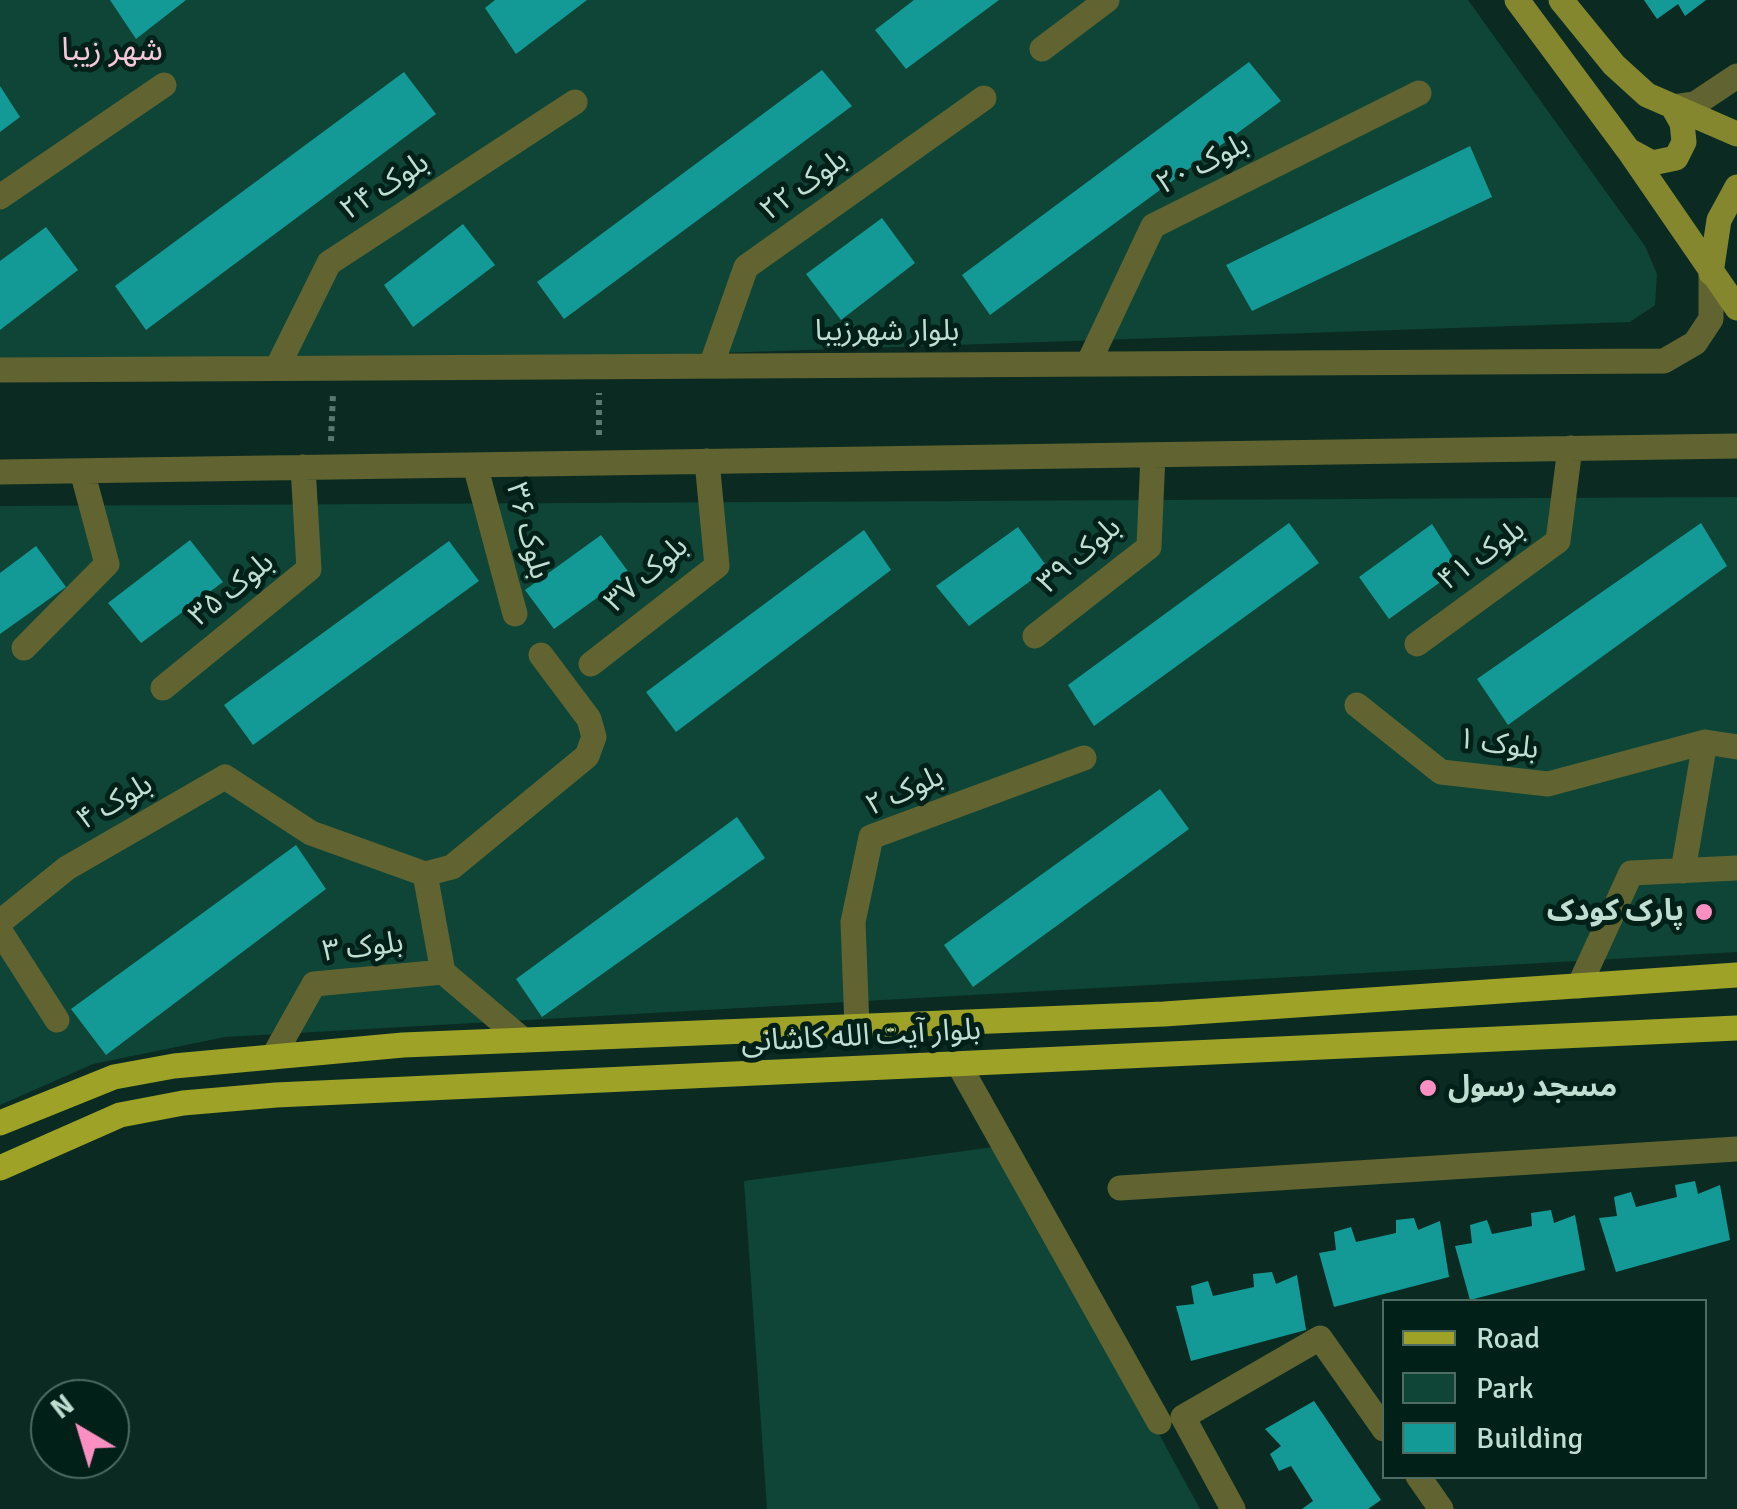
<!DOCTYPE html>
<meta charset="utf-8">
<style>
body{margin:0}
#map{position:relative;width:1737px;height:1509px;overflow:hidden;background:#0b2b22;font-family:Signika,sans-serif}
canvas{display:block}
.legend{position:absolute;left:1382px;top:1299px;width:325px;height:180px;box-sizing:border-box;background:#012118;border:2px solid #4d6c62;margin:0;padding:12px 18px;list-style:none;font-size:30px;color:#c0ddd2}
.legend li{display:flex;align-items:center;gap:20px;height:50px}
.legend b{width:50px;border:2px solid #4d6c62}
.north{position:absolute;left:30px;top:1379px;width:100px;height:100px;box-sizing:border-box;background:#012118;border:2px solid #4d6c62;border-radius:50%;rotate:322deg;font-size:28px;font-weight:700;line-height:40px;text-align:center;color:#c0ddd2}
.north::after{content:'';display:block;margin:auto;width:35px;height:45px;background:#fc8fc2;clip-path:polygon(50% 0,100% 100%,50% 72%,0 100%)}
</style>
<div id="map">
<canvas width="1737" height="1509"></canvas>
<ul class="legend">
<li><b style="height:12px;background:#9ea327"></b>Road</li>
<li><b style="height:28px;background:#0e4537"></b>Park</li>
<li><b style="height:28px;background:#139a96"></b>Building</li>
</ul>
<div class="north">N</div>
</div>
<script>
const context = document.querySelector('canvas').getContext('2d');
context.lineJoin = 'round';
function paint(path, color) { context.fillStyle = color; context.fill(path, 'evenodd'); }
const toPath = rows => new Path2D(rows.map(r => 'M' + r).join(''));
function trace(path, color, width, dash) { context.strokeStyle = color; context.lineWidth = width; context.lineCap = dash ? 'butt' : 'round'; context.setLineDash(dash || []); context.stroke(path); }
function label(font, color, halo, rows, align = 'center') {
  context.font = font + ' Signika,"Noto Sans Arabic",sans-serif'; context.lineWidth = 10; context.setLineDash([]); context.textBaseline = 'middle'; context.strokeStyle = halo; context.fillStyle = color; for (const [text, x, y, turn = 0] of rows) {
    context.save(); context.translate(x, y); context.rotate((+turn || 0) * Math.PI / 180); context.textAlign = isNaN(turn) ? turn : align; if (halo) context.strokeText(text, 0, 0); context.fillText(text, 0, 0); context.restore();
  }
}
paint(toPath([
 [0,0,1468,0,1645,246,1657,274,1655,305,1630,322,277,368,0,366],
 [1737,497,1737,952,225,1037,93,1064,0,1105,0,506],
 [1001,1146,1200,1509,767,1509,744,1181]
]), '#0e4537');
paint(toPath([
 [110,0,186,0,136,39],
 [495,0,587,0,516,54,485,8],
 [914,0,999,0,906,69,875,30],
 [1644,0,1706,0,1685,16,1678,4,1657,19],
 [1249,62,1281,101,990,315,962,275],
 [822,70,852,106,564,319,537,282],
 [404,72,436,114,146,330,115,286],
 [0,86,20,117,0,132],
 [1470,146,1492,197,1252,311,1226,265],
 [882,218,915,263,841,320,806,274],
 [463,224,495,265,413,327,384,285],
 [46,227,78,270,0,330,0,261],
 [1289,523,1319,563,1094,726,1068,685],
 [1701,523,1727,566,1508,725,1477,679],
 [1432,524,1460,568,1389,619,1359,577],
 [1018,527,1048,568,969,626,936,586],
 [864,530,891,570,676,732,646,692],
 [601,535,630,574,554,629,525,590],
 [190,540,223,582,141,643,108,603],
 [449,541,479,581,253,745,224,705],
 [36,546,66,587,0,634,0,573],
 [1160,789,1189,829,973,987,944,945],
 [737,817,765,858,542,1017,516,979],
 [296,845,326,889,106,1055,71,1009],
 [1695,1181,1698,1194,1720,1185,1730,1240,1616,1272,1599,1218,1617,1216,1614,1197,1631,1192,1636,1207,1677,1197,1675,1185],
 [1551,1210,1554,1223,1575,1215,1585,1270,1470,1300,1455,1246,1472,1243,1470,1225,1487,1220,1492,1234,1532,1226,1531,1213],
 [1414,1218,1418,1230,1440,1221,1449,1277,1334,1307,1319,1253,1336,1250,1334,1232,1351,1227,1356,1242,1396,1233,1396,1220],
 [1272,1272,1276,1284,1297,1275,1306,1330,1191,1361,1176,1306,1194,1304,1191,1286,1208,1281,1213,1296,1254,1287,1253,1274],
 [1314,1401,1381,1500,1368,1509,1302,1509,1313,1501,1291,1466,1279,1471,1270,1454,1281,1446,1265,1429]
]), '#139a96');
trace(toPath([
 [599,435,599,393],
 [331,441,333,394]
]), '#5a786e', 6, [5, 5]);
trace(toPath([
 [1042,49,1107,0],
 [1673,107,1695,104,1737,76],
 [0,197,164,85],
 [1088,364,1153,226,1419,93],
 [711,366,746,267,984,98],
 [277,368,329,263,575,102],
 [0,370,1664,361,1695,343,1711,319,1711,273],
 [475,465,515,614],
 [0,472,1737,446],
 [1035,636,1149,547,1153,455],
 [1417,644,1558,541,1570,448],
 [24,648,107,564,82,471],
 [591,664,717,566,707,461],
 [163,688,309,569,303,467],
 [1357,705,1441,772,1548,784,1705,742],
 [1683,871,1705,742,1737,747],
 [425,874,443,972],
 [0,922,67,868,225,777,311,833,425,874,452,867,587,756,594,737,589,719,541,655],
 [0,931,57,1020],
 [1579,986,1631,873,1737,868],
 [857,1027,853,922,871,837,1084,758],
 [273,1057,314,984,443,972,523,1040],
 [959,1065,1159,1422],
 [1120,1188,1737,1149],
 [1418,1476,1441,1509],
 [1233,1509,1183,1417,1320,1338,1384,1429]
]), '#616430', 25);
trace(toPath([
 [1517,0,1629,151,1737,308],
 [1561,0,1614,65,1647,95,1737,134],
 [1630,151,1652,163,1676,158,1684,142,1682,123,1673,107],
 [1711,273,1719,220,1737,187]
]), '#84872e', 25);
trace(toPath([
 [0,1123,114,1077,174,1066,403,1045,1164,1014,1737,975],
 [0,1168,120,1115,183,1103,276,1095,1737,1028]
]), '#9ea327', 25);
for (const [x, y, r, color] of [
 [1704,912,10,"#fc8fc2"],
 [1428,1088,10,"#fc8fc2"]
]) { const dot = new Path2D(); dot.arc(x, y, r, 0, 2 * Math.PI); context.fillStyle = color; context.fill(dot); trace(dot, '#012118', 4); }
label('30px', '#c0ddd2', '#012118', [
 ["بلوک ۲۰",1203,165,-27],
 ["بلوک ۲۲",804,186,-36],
 ["بلوک ۲۴",385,187,-33],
 ["بلوار شهرزیبا",887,332],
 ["بلوک ۳۶",527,531,75],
 ["بلوک ۳۹",1080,556,-41],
 ["بلوک ۴۱",1482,556,-36],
 ["بلوک ۳۷",647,575,-41],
 ["بلوک ۳۵",232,590,-39],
 ["بلوک ۱",1498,745,8],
 ["بلوک ۲",905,792,-24],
 ["بلوک ۴",115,803,-30],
 ["بلوک ۳",363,948,-7],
 ["بلوار آیت الله کاشانی",861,1037,-3]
]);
label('bold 30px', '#c0ddd2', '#012118', [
 ["پارک کودک",1684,912],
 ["مسجد رسول",1448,1088,"left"]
], 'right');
label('32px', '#f7c7db', '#012118', [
 ["شهر زیبا",112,52]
]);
</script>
